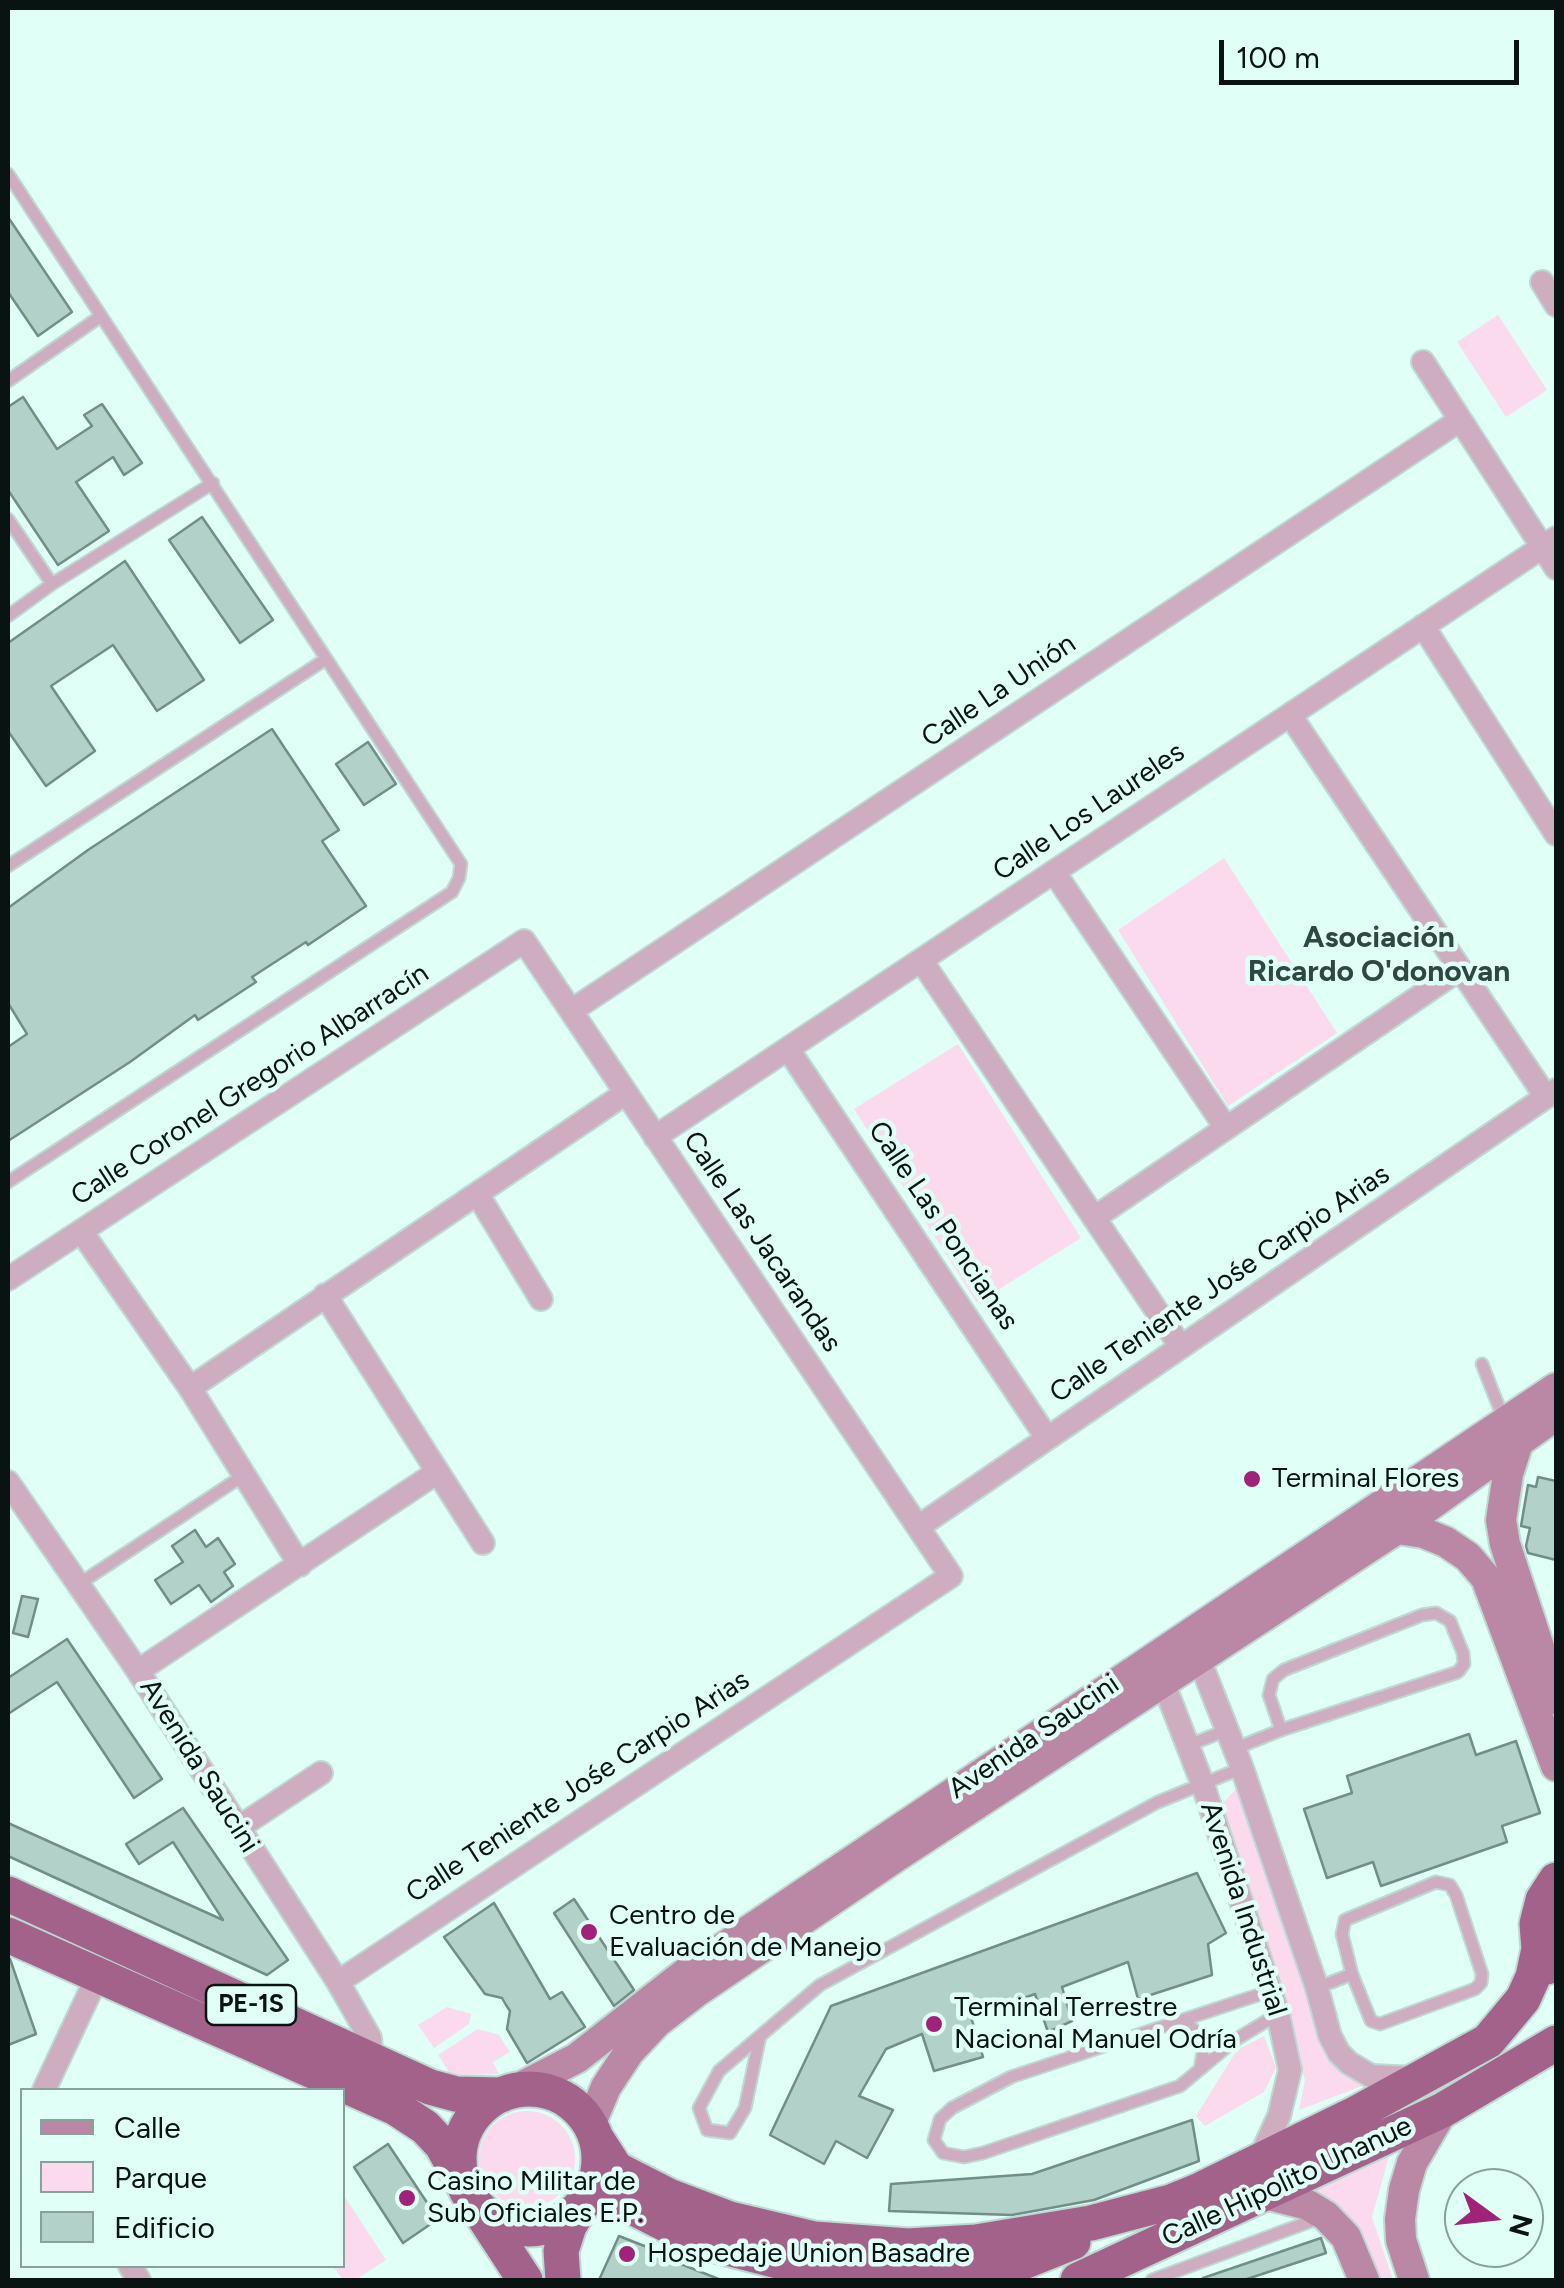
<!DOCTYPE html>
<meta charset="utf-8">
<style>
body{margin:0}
#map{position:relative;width:1564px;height:2288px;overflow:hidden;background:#dffff7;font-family:Figtree,sans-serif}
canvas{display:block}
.frame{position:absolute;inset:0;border:10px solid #091412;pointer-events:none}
.legend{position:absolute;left:20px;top:2088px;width:325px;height:180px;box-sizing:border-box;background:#dffff7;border:2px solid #89a19b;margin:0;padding:12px 18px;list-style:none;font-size:30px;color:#091412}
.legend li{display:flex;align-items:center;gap:20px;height:50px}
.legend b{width:50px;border:2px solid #89a19b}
.north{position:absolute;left:1444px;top:2168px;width:100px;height:100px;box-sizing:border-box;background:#dffff7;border:2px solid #89a19b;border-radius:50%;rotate:105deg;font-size:28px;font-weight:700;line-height:40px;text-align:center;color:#091412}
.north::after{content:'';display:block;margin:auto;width:35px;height:45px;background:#9e2379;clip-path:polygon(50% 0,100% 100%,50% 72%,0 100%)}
.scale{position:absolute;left:1219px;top:40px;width:300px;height:45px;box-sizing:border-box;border:5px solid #091412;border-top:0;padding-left:12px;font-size:30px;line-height:35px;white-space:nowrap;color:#091412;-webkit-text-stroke:8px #dffff7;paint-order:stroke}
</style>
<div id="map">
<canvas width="1564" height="2288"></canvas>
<div class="frame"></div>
<ul class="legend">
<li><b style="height:12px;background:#ba88a5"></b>Calle</li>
<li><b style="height:28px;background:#fadaec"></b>Parque</li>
<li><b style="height:28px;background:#b2d1c9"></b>Edificio</li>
</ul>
<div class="north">N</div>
<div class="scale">100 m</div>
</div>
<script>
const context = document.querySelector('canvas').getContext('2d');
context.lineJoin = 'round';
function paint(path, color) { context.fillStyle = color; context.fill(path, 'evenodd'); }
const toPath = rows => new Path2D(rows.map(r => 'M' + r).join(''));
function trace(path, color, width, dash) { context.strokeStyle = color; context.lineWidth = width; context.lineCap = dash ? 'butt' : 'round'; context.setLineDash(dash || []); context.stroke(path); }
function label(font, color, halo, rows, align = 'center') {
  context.font = font + ' Figtree,sans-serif'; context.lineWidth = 9; context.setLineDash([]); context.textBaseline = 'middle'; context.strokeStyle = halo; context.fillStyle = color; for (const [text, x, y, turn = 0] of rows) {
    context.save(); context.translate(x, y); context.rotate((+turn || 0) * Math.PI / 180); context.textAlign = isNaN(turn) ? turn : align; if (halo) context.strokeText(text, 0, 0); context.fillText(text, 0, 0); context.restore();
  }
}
paint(toPath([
 [1498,315,1547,390,1506,417,1457,342],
 [1224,858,1337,1033,1228,1106,1118,930],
 [958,1044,1081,1238,977,1303,854,1109],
 [1237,1788,1334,2057,1370,2083,1299,2110,1305,2080,1221,1805],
 [447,2007,471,2014,469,2024,434,2048,418,2025],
 [478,2029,499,2035,510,2052,493,2062,499,2074,451,2075,438,2055],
 [1264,2036,1276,2068,1264,2092,1205,2126,1196,2116,1237,2050],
 '479 2159a48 48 0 1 1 96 0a48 48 0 1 1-96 0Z',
 [1390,2153,1372,2217,1393,2280,1372,2280,1310,2189],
 [343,2194,386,2260,355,2280,343,2280,333,2266,342,2266]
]), '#fadaec');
const building = toPath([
 [8,217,72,312,38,336,8,292,8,217],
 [23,397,57,449,92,426,84,415,102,404,142,463,124,475,113,457,76,482,109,531,58,565,8,490,8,407,23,397],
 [202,517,273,620,240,643,169,540,202,517],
 [125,561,204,680,157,711,113,645,51,686,95,751,46,786,8,731,8,643,125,561],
 [272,729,339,830,322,841,366,906,308,945,306,942,252,977,256,982,198,1020,195,1015,130,1062,8,1141,8,1047,27,1034,8,1003,8,908,88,850,272,729],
 [368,742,396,784,364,805,336,764,368,742],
 [1538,1477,1556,1481,1556,1560,1528,1553,1526,1546,1530,1528,1521,1526,1528,1485,1536,1487,1538,1477],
 [195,1530,206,1547,218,1538,235,1564,224,1572,233,1586,211,1602,199,1585,171,1604,155,1580,183,1562,172,1546,195,1530],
 [22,1596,38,1599,28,1637,13,1633,22,1596],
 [67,1639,162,1779,134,1798,57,1682,8,1714,8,1678,67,1639],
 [1469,1734,1476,1755,1516,1741,1540,1813,1502,1826,1507,1842,1381,1886,1373,1862,1327,1878,1304,1809,1352,1793,1347,1776,1469,1734],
 [183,1808,288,1960,267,1975,8,1856,8,1823,223,1920,173,1842,139,1864,126,1844,183,1808],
 [1197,1873,1226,1933,1208,1944,1212,1975,1138,1999,1128,1962,1062,1987,1072,2021,1048,2032,1035,1994,971,2017,983,2057,934,2071,922,2034,886,2049,859,2096,893,2110,867,2158,836,2141,824,2164,770,2135,831,2006,1197,1873],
 [574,1899,634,1990,614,2006,554,1913,574,1899],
 [494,1903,550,1999,562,1992,585,2027,527,2063,507,2029,510,2011,506,2005,502,1998,485,1994,444,1937,494,1903],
 [10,1959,36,2034,8,2045,8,1960,10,1959],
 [1192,2120,1199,2161,1094,2200,1012,2215,889,2211,891,2184,1032,2174,1192,2120],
 [388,2144,438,2219,403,2243,354,2167,388,2144],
 [619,2236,647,2247,646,2250,721,2280,599,2280,619,2236],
 [1321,2238,1326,2253,1244,2280,1203,2280,1203,2278,1321,2238]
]);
paint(building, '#b2d1c9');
trace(building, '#718f88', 2.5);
const service = toPath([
 [8,174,461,864,459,878,452,892,8,1182],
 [8,381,101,316],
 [8,519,52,584],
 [8,616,52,584,213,483],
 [8,866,326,659],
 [1482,1364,1504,1420],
 [79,1584,244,1475],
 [1189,1745,1227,1730],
 [1234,1749,1281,1730,1458,1672,1464,1664,1463,1653,1450,1621,1436,1613,1422,1615,1284,1670,1273,1679,1269,1695,1281,1730],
 [1436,1882,1450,1885,1456,1895,1482,1974,1481,1983,1475,1989,1380,2024,1371,2021,1352,1974,1342,1934,1345,1920,1436,1882],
 [1317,1988,1352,1974],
 [1270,1991,1011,2077,952,2108,940,2119,934,2140,943,2153,964,2157,983,2153,1180,2086,1235,2040,1278,2014],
 [1184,2020,1198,2034,1203,2052,1200,2069],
 [760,2036,745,2108,730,2133,707,2130,699,2108,719,2071,760,2036,820,1985,1158,1802,1242,1768],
 [1152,2280,1322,2217]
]);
const minor = toPath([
 [1542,282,1556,305],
 [1423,362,1556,568],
 [1423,626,1556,834],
 [1290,715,1546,1097],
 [1054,872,1226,1128],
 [921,960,1181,1347],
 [571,1011,1460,420],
 [788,1049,1047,1438],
 [655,1137,1556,538],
 [478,1195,541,1299],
 [1094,1218,1460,969],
 [81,1231,190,1388,300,1565],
 [8,1279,524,941,951,1576,338,1982],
 [325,1295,483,1543],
 [190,1388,626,1093],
 [8,1482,138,1671,338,1982,370,2038,372,2061],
 [918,1527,1556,1090],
 [1194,1646,1242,1768,1317,1988,1330,2036,1339,2053,1349,2063,1371,2076,1416,2078],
 [1158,1669,1203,1785,1278,2014,1290,2070,1279,2116,1257,2164],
 [138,1671,436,1473],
 [238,1828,321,1773],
 [44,2090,98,1975],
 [130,2266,139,2280]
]);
const secondary = toPath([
 [1518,1443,1508,1474,1501,1520,1505,1544,1556,1699],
 [1397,1529,1424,1533,1446,1542,1468,1557,1486,1578,1556,1766],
 [515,2090,577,2058,687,1972,1556,1388],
 [590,2125,606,2087,629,2052,657,2022,696,1992,894,1858,1397,1529,1556,1415],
 [1265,2194,1308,2205,1326,2216,1346,2237,1364,2280],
 [1414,2280,1401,2240,1400,2219,1404,2190,1412,2163,1443,2110]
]);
const trunk = toPath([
 [8,1894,430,2087,456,2094,501,2095],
 [8,1935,396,2108,425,2127,442,2145,463,2183],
 [1547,1967,1539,1949,1537,1924,1543,1900,1556,1880],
 '459 2159a70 70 0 1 1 140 0a70 70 0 1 1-140 0Z',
 [596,2138,616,2169,669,2196,730,2219,814,2239,908,2246,976,2242,1091,2223,1171,2202,1198,2191,1355,2114,1488,2041,1523,1999,1533,1977,1539,1949],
 [593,2187,677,2230,712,2244,786,2263,910,2278,990,2275],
 [480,2211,525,2280],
 [563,2280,561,2251,569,2226,581,2206],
 [978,2280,1073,2242],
 [1078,2280,1443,2110,1556,2043]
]);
trace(service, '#bdd9d2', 15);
trace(minor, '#bdd9d2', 26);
trace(secondary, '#bdd9d2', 34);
trace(trunk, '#bdd9d2', 39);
trace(service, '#cfadc0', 11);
trace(minor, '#cfadc0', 22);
trace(secondary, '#ba88a5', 30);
trace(trunk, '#a2628a', 35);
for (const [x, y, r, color] of [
 [1252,1479,10,"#9e2379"],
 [589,1932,10,"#9e2379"],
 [934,2024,10,"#9e2379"],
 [407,2198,10,"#9e2379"],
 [627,2254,10,"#9e2379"]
]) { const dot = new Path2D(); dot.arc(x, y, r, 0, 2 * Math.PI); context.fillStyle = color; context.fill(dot); trace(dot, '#dffff7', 4); }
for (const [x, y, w] of [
 [251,2005,90]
]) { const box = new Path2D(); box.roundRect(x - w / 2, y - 20, w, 40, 8); context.fillStyle = '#dffff7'; context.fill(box); trace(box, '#091412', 2.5); }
label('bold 25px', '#091412', null, [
 ["PE-1S",251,2005]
]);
label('28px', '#091412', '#dffff7', [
 ["Calle La Unión",999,691,-34],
 ["Calle Los Laureles",1089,812,-34],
 ["Calle Coronel Gregorio Albarracín",250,1085,-33],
 ["Calle Las Poncianas",943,1226,56],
 ["Calle Las Jacarandas",762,1242,56],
 ["Calle Teniente Jośe Carpio Arias",1220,1284,-34],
 ["Avenida Saucini",1034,1737,-34],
 ["Avenida Saucini",199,1766,58],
 ["Calle Teniente Jośe Carpio Arias",578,1787,-33],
 ["Avenida Industrial",1243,1909,72],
 ["Calle Hipolito Unanue",1287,2182,-25]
]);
label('28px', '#091412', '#dffff7', [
 ["Terminal Flores",1272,1479],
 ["Centro de",609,1916],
 ["Evaluación de Manejo",609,1948],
 ["Terminal Terrestre",954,2008],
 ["Nacional Manuel Odría",954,2040],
 ["Casino Militar de",427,2182],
 ["Sub Oficiales E.P.",427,2214],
 ["Hospedaje Union Basadre",647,2254]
], 'left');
label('bold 30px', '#2d4842', '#dffff7', [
 ["Asociación",1379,938],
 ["Ricardo O'donovan",1379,972]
]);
</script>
